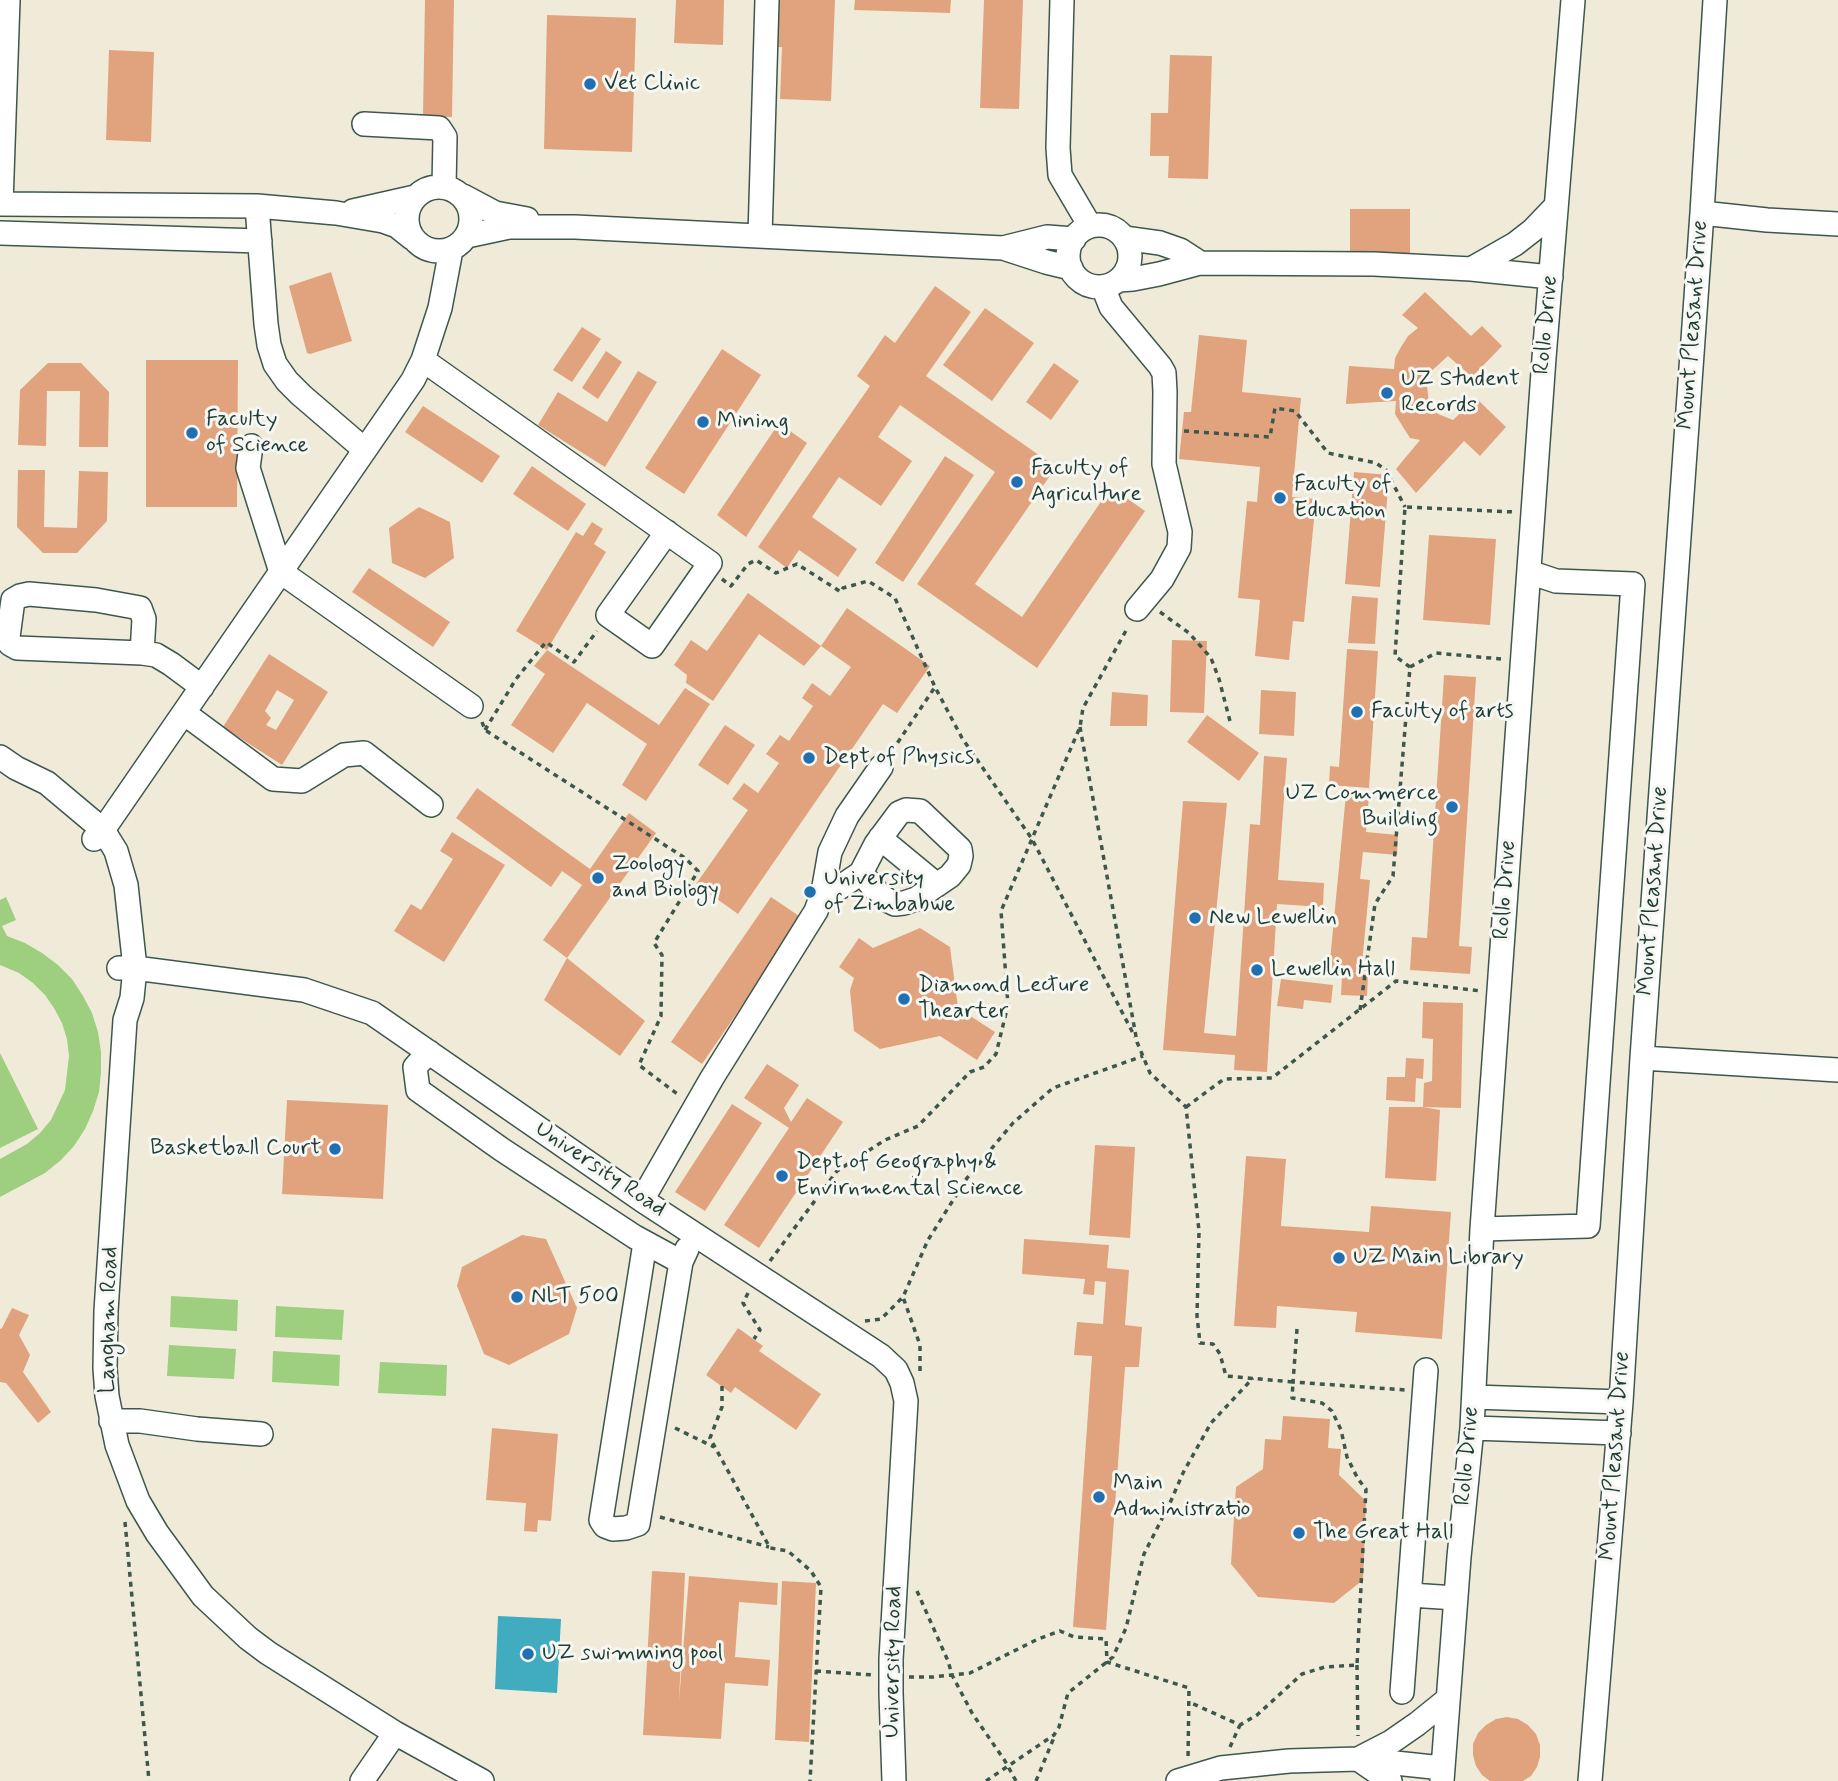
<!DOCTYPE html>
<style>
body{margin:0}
canvas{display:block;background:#efebd8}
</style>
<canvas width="1838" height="1781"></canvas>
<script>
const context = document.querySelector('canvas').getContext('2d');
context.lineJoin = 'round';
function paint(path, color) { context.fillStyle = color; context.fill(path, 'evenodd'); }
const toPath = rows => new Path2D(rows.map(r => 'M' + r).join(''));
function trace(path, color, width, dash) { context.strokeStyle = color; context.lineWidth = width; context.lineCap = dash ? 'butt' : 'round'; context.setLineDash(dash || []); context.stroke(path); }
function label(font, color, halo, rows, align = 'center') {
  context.font = font + ' Mynerve,sans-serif'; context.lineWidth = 6; context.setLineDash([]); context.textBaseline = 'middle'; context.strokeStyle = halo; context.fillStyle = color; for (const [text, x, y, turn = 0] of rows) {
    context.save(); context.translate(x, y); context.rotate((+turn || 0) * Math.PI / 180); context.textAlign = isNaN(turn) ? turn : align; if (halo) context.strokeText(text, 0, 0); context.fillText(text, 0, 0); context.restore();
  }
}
paint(toPath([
 [6,897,16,920,2,926,7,936,25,943,42,953,58,965,72,979,83,996,92,1013,98,1032,101,1052,101,1072,99,1092,93,1111,85,1129,74,1146,61,1160,45,1173,0,1197,0,1159,27,1144,40,1133,51,1120,65,1090,69,1056,67,1039,62,1023,54,1008,45,995,33,983,19,973,0,965,0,900],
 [0,1053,38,1129,0,1148],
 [171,1296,238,1300,237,1331,170,1327],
 [276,1306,344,1310,342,1340,275,1337],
 [169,1345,236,1349,234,1379,167,1376],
 [273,1351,340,1355,339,1386,272,1382],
 [380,1362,447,1365,446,1396,378,1393]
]), '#9dcf7f');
paint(toPath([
 [498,1616,561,1619,557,1693,495,1689]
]), '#41abc0');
paint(toPath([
 [425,0,454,0,452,117,423,116],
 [676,0,724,0,723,45,674,43],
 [779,0,835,0,831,101,780,99,782,47,777,47],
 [855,0,951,0,950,13,854,10],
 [984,0,1023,0,1019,109,980,108],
 [547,15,636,18,632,152,544,149],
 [109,50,154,52,151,142,106,140],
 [1170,55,1212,56,1208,179,1168,178,1169,156,1150,156,1151,113,1168,113],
 [1350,209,1410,209,1410,254,1350,254],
 [331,272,352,341,310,354,307,353,289,286],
 [935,286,971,312,926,376,1056,467,975,584,1022,617,1111,487,1145,511,1037,668,917,584,995,472,900,405,878,437,912,461,881,506,839,477,812,517,857,549,838,577,799,550,787,568,758,547,870,386,857,376,885,335,895,343],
 [1425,292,1471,336,1482,326,1502,346,1472,377,1448,356,1426,376,1429,404,1438,414,1453,420,1476,398,1506,427,1480,456,1464,441,1416,493,1396,469,1420,440,1410,438,1403,427,1395,414,1396,401,1346,404,1349,366,1394,369,1395,358,1401,347,1408,336,1418,328,1402,315],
 [985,308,1034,343,992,401,943,365],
 [582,327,601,339,572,382,553,370],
 [1199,335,1247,340,1242,392,1301,398,1292,497,1316,499,1304,622,1293,621,1289,660,1255,656,1260,600,1238,598,1247,501,1257,502,1260,467,1179,459,1184,412,1191,412],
 [722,349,761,375,684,494,645,468],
 [606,351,622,362,598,399,582,388],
 [146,360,238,360,237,507,146,507],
 [48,363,81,363,109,392,108,447,79,447,80,391,47,391,46,446,18,445,20,390],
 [1054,363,1079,381,1051,420,1026,402],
 [638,371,657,382,605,467,538,425,558,392,607,422],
 [423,406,500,456,482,483,405,432],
 [779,423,807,443,746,537,717,515],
 [945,456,974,475,903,582,875,563],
 [532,466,586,504,568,531,513,494],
 [18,470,45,470,44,527,77,528,79,471,108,472,107,521,77,553,43,553,17,527],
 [1354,472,1389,475,1380,587,1345,584],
 [419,507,450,522,454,558,425,578,392,563,389,528],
 [592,522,603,529,594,544,606,552,547,650,516,631,576,532,583,536],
 [1429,535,1496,539,1490,625,1423,620],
 [369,568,450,622,433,647,352,592],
 [748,593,821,646,804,666,759,634,713,701,686,683,687,675,674,665,691,640,707,651],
 [1352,596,1378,598,1375,644,1348,643],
 [847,608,930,666,897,713,883,704,738,914,696,884,748,810,732,799,744,783,758,793,779,763,766,754,780,735,789,741,813,706,802,698,812,683,830,696,851,667,821,646],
 [1172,640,1207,641,1204,713,1170,712],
 [1347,649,1378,651,1369,788,1329,785,1330,766,1339,767],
 [547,650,659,725,685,688,710,704,646,801,622,785,647,744,587,703,553,753,511,725,545,674,534,666],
 [269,654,328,692,282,765,223,727],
 [277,690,294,700,276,730,266,725,271,718,265,711],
 [1444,675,1476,677,1459,946,1472,947,1470,974,1410,970,1412,937,1427,938],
 [1261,690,1296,692,1294,736,1259,734],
 [1112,692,1148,695,1147,726,1110,726],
 [1207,715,1259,753,1239,781,1187,742],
 [725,725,755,745,728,785,698,765],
 [1264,756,1287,758,1278,880,1324,883,1323,907,1277,904,1267,1072,1234,1070,1235,1055,1163,1050,1183,801,1227,803,1204,1033,1236,1036,1250,824,1260,825],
 [477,788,590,869,629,813,656,833,567,958,543,940,582,885,562,871,551,887,456,818],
 [1346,794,1369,796,1366,832,1398,835,1397,855,1363,852,1360,879,1370,880,1361,974,1368,975,1367,996,1341,995,1342,974,1357,974,1329,971],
 [452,832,505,865,444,962,394,931,411,904,421,910,453,859,440,851],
 [771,897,802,918,702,1064,671,1042],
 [920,928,950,947,958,1008,995,1032,977,1060,940,1036,880,1049,854,1031,850,990,854,978,839,967,859,938,873,948],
 [567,958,645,1021,620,1056,544,1000],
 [1281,979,1333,985,1331,1003,1304,1000,1303,1009,1277,1006],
 [1423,1002,1463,1003,1461,1108,1423,1107,1440,1110,1436,1181,1385,1178,1389,1107,1423,1107,1424,1083,1432,1081,1433,1039,1422,1038],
 [1406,1058,1424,1059,1423,1079,1416,1078,1415,1102,1386,1100,1387,1077,1405,1077],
 [767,1064,799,1085,784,1108,791,1122,807,1098,843,1122,759,1248,724,1225,789,1128,744,1098],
 [287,1100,388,1105,383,1199,282,1194],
 [732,1104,762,1123,705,1211,675,1192],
 [1095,1145,1135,1147,1130,1238,1089,1235],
 [1246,1156,1286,1159,1281,1226,1369,1232,1371,1206,1451,1212,1442,1339,1355,1332,1357,1312,1277,1306,1276,1328,1234,1326],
 [522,1235,546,1239,577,1308,569,1334,509,1365,484,1354,457,1286,462,1267],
 [1024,1239,1109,1245,1107,1268,1129,1270,1125,1325,1142,1327,1139,1367,1125,1367,1106,1630,1073,1627,1092,1356,1074,1355,1077,1322,1103,1324,1106,1282,1095,1281,1094,1295,1083,1294,1085,1279,1022,1274],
 [12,1308,29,1315,19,1335,30,1355,23,1372,51,1412,38,1423,6,1383,0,1382,0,1329,2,1328],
 [738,1328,763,1346,759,1351,821,1394,796,1430,735,1387,731,1393,706,1375],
 [1283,1416,1330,1419,1328,1448,1341,1449,1339,1475,1366,1501,1363,1580,1334,1603,1258,1597,1231,1564,1236,1487,1263,1469,1265,1439,1281,1440],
 [492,1428,558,1434,551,1521,538,1520,537,1532,524,1531,526,1503,486,1500],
 [652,1571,685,1573,679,1701,689,1576,778,1583,777,1605,739,1602,735,1657,770,1660,768,1686,725,1683,721,1739,643,1735],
 [782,1581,816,1583,809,1742,775,1740],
 [1507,1717,1518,1719,1528,1725,1536,1734,1540,1745,1540,1757,1537,1767,1531,1776,1523,1781,1490,1781,1482,1775,1476,1766,1473,1755,1473,1744,1478,1733,1486,1725,1496,1719]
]), '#e1a37e');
const minor = toPath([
 [1062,0,1058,148,1060,175,1090,226],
 [364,124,439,128,445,137,444,187],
 '407 219a32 32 0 1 1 64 0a32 32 0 1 1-64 0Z',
 [463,196,495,213,527,219],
 [0,204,257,206,336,213,383,221,397,226,412,238],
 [1,204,8,0],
 [257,206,266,324,269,345,275,364,287,381,301,395,365,450],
 [353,211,415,197],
 [1702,213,1767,220,1838,224],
 '1068 256a31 31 0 1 1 62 0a31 31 0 1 1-62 0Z',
 [0,233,260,241],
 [467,236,509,227,575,227,1003,248,1046,262,1071,268],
 [760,236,767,0],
 [1124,238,1160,243,1180,250,1200,263],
 [1003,248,1047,237,1074,239],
 [1471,269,1515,244,1533,230,1556,206],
 [1119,280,1133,279,1159,274,1200,263,1374,264,1471,269,1551,277],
 [1103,287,1111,307,1160,366,1164,373,1165,392,1164,464,1180,532,1179,548,1162,579,1137,609],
 [423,360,710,563,652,646,608,615,667,532],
 [251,446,248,468,281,572,471,706],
 [142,653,144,619,140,608,96,600,29,594,20,596,13,600,8,637,10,644,17,648,142,653,156,655,171,664,202,687],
 [184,713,273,779,302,781,344,755,364,753,431,805],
 [0,757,16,768,47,783,103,830,116,851,126,885,135,968,132,998,125,1020,106,1311,105,1368,107,1396,117,1445,138,1501,157,1533,203,1596,248,1638,268,1653,395,1733,482,1781],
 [880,838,937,885],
 [94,839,103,830,413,380,423,360,440,308,451,250],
 [823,892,839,888,861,873,876,844,899,813,906,810,920,811,960,849,961,856,959,865,950,876,916,899,904,903,895,904,889,901,881,896,861,873],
 [119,968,135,968,304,990,372,1013,642,1200,881,1356,896,1370,902,1383,906,1401,891,1659,891,1693,894,1781],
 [429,1052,415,1067,418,1090,501,1149,635,1237,681,1262,687,1249],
 [1642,1058,1838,1070],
 [642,1200,712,1078,816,911,823,892,830,852,847,816,881,767],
 [1482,1229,1588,1226,1633,584,1556,581,1529,572],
 [645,1243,601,1520,605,1526,613,1529,626,1528,638,1524,681,1262],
 [1474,1397,1621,1402],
 [111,1421,140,1421,197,1429,261,1434],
 [1472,1428,1619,1433],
 [1410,1595,1456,1598],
 [1402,1692,1426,1370],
 [362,1781,395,1733],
 [1178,1781,1221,1768,1289,1761,1358,1759,1442,1768],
 [1390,1781,1358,1759,1391,1742,1417,1724,1448,1699],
 [1442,1781,1459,1557,1472,1428,1482,1229,1544,358,1573,0],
 [1590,1781,1621,1402,1642,1058,1702,213,1715,0]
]);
trace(minor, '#3e574d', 26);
trace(toPath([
 [1184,431,1270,437,1275,408,1295,411,1328,453,1376,463,1386,470,1405,507],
 [722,579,731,586,748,564,756,560,776,573,797,564,841,592,843,588,868,581,895,598,935,687,962,738,1032,839,1135,1037],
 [1160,612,1189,633,1211,658,1219,679,1231,725],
 [1410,667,1395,656,1405,507,1515,512],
 [482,722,485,730,685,858,698,871,654,943,662,955,661,1016,639,1065,680,1096],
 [1080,727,1137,1042,1150,1073,1186,1107,1199,1231,1197,1316,1200,1343,1213,1344,1220,1354,1226,1376,1293,1382,1292,1398,1322,1403,1332,1411,1341,1430,1347,1457,1358,1479,1366,1489,1357,1665,1325,1667,1302,1674,1257,1715,1240,1725,1189,1702],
 [485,730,516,679,546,642,574,662,597,631],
 [892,751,935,687],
 [1360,1010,1375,904,1393,876,1410,667,1436,653,1501,659],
 [1186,1107,1224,1079,1272,1078,1396,981,1481,991],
 [770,1261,837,1171,885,1140,918,1126,970,1072,984,1067,996,1054,1008,1005,1001,911,1080,727,1083,708,1128,627],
 [748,1293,743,1303,760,1330,754,1339],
 [865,1321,881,1319,903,1297],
 [1297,1329,1293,1382,1406,1390],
 [920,1371,920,1345,903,1297,928,1240,967,1178,1013,1123,1053,1088,1143,1056],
 [722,1386,722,1407,710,1438,770,1548,788,1551,811,1571,821,1587,810,1781],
 [675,1428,714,1447],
 [660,1517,769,1547],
 [125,1522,149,1781],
 [917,1591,948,1661,952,1675,972,1713,1005,1761,1016,1781],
 [1357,1665,1358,1736],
 [816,1671,873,1675],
 [909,1677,933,1677,970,1673,1038,1639,1060,1631,1074,1637,1106,1639,1107,1662,1189,1688,1188,1759],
 [1230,1747,1240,1725],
 [986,1781,1054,1735,1059,1727,1068,1693,1113,1657,1126,1628,1144,1554,1170,1503,1183,1473,1211,1423,1253,1378],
 [1036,1781,1055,1735]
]), '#3e574d', 3.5, [5, 5]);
trace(minor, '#fff', 23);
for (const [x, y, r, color] of [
 [590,84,7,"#1f6fb2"],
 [1387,393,7,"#1f6fb2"],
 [703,422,7,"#1f6fb2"],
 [192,433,7,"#1f6fb2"],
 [1017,482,7,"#1f6fb2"],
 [1280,498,7,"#1f6fb2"],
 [1357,712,7,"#1f6fb2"],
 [809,758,7,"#1f6fb2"],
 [1452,807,7,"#1f6fb2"],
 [598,878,7,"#1f6fb2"],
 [810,892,7,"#1f6fb2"],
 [1195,918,7,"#1f6fb2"],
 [1257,970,7,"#1f6fb2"],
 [904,999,7,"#1f6fb2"],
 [335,1149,7,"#1f6fb2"],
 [782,1176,7,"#1f6fb2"],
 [1339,1258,7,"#1f6fb2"],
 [517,1297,7,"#1f6fb2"],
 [1099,1497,7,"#1f6fb2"],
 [1299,1533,7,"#1f6fb2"],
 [528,1654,7,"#1f6fb2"]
]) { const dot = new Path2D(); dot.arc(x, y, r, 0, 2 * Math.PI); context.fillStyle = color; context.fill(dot); trace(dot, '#f6f6f2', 2.5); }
label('23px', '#1f3d34', '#f6f6f2', [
 ["Vet Clinic",604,84],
 ["UZ Student",1401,380],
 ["Records",1401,406],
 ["Faculty",206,420],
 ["of Science",206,446],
 ["Mining",717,422],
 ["Faculty of",1031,469],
 ["Agriculture",1031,495],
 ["Faculty of",1294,485],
 ["Education",1294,511],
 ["Faculty of arts",1371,712],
 ["Dept of Physics",823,758],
 ["UZ Commerce",1438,794,"right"],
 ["Building",1438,820,"right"],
 ["Zoology",612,865],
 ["and Biology",612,891],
 ["University",824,879],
 ["of Zimbabwe",824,905],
 ["New Lewellin",1209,918],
 ["Lewellin Hall",1271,970],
 ["Diamond Lecture",918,986],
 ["Thearter",918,1012],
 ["Basketball Court",321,1149,"right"],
 ["Dept of Geography &",796,1163],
 ["Envirnmental Science",796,1189],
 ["UZ Main Library",1353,1258],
 ["NLT 500",531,1297],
 ["Main",1113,1484],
 ["Administratio",1113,1510],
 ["The Great Hall",1313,1533],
 ["UZ swimming pool",542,1654]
], 'left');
label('23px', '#1f3d34', '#f6f6f2', [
 ["Rollo Drive",1547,325,-85],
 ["Mount Pleasant Drive",1694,325,-86],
 ["Rollo Drive",1506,890,-86],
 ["Mount Pleasant Drive",1654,891,-86],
 ["University Road",600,1170,34],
 ["Langham Road",110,1320,-89],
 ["Rollo Drive",1468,1456,-85],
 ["Mount Pleasant Drive",1616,1456,-86],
 ["University Road",894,1662,-89]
]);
</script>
